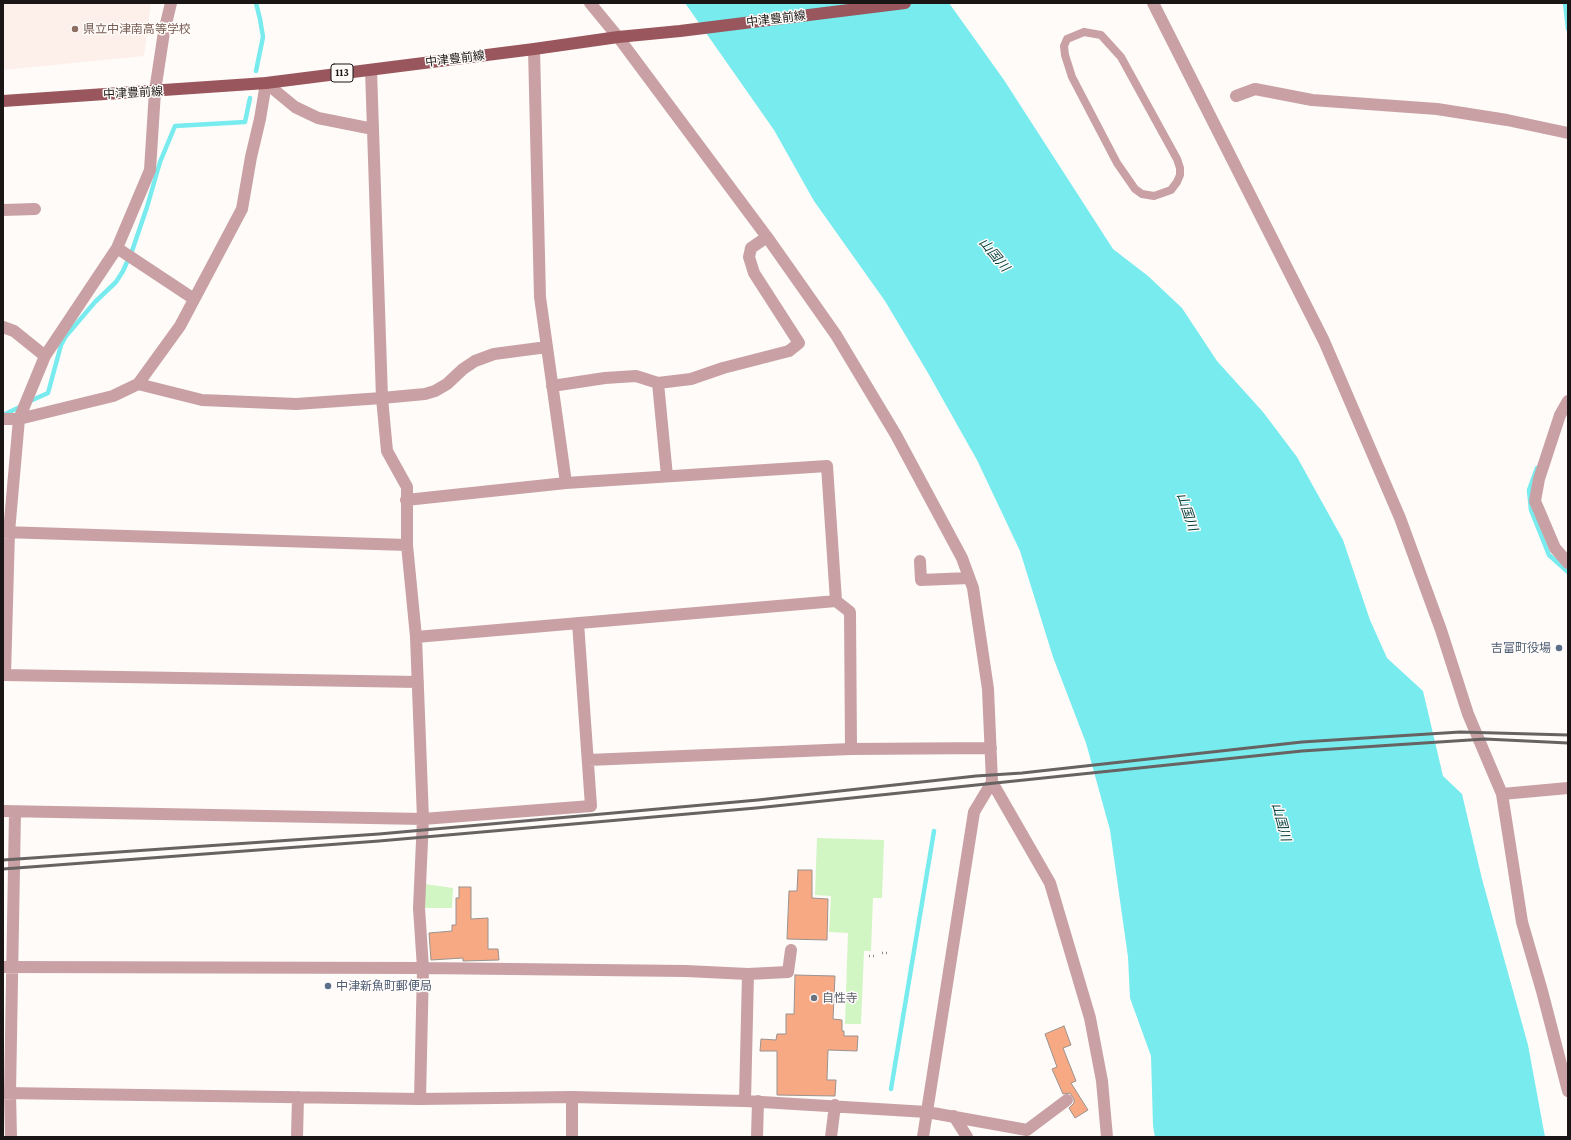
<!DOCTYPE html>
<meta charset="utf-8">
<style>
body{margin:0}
#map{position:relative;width:1571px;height:1140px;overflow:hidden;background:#fefbf9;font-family:"Crimson Pro",serif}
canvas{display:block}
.frame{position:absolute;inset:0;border:4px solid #191615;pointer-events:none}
</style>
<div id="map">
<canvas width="1571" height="1140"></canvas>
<div class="frame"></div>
</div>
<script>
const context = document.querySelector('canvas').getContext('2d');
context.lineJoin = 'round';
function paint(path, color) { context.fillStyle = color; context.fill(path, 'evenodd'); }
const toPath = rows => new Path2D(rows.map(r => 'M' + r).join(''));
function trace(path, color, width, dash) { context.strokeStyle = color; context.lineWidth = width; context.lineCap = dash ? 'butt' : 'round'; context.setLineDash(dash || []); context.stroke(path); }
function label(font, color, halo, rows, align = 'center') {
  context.font = font + ' "Crimson Pro","Noto Sans JP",serif'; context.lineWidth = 3; context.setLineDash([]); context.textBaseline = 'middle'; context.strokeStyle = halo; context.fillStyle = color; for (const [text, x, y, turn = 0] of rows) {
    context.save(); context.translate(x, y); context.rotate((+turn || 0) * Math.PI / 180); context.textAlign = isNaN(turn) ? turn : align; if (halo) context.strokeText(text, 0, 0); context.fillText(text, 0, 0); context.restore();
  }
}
paint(toPath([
 [3,3,151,3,144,56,3,70]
]), '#fdf0ea');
paint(toPath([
 [817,838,884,840,882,898,873,898,871,951,864,951,861,1024,845,1024,848,933,829,932,831,896,815,895],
 [425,884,453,888,452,908,425,908]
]), '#d1f5c3');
paint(toPath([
 [685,3,949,3,1004,80,1113,249,1148,276,1182,308,1217,361,1263,412,1297,457,1343,540,1370,620,1387,658,1423,691,1443,776,1462,794,1482,879,1528,1045,1545,1137,1155,1137,1153,1126,1151,1056,1130,998,1128,957,1110,830,1086,743,1053,657,1020,551,977,460,928,373,885,301,814,201,774,130]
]), '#78ebee');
trace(toPath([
 [256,3,260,19,263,37,256,71],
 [1565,3,1568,29],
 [28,402,48,393,61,345,66,336,95,302,116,282,123,271,132,251,147,207,160,162,175,126,245,122,250,98],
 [3,415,22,406],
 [1537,468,1529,490,1531,510,1549,555,1568,572],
 [891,1089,934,831]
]), '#78ebee', 4.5);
const building = toPath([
 [798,870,812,870,812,898,828,899,827,940,787,939,789,891,797,891,798,870],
 [459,887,471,887,471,919,488,918,488,949,498,949,499,960,463,961,463,958,431,960,429,933,452,931,452,925,456,925,456,898,459,898,459,887],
 [795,975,835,976,833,1019,842,1020,842,1031,844,1031,844,1036,858,1036,857,1051,828,1050,827,1080,836,1080,835,1096,777,1095,777,1051,760,1051,761,1039,776,1040,777,1034,786,1034,786,1014,794,1014,795,975],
 [1064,1026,1071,1045,1063,1048,1076,1081,1071,1083,1088,1110,1075,1118,1069,1108,1074,1103,1074,1099,1070,1093,1063,1094,1052,1069,1057,1067,1045,1034,1064,1026]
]);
paint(building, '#f7a984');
trace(building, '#9a928e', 1);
trace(toPath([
 [882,953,887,953],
 [869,956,877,956]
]), '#8d8a88', 2.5, [1, 3]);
trace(toPath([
 [1084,32,1101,35,1121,57,1177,159,1180,168,1180,175,1177,182,1171,190,1154,196,1142,194,1135,189,1117,163,1072,77,1065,55,1064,46,1067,39,1084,32]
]), '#c9a1a4', 8);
trace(toPath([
 [1153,3,1324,341,1400,518,1441,630,1468,714,1502,794,1522,922,1542,991,1568,1091],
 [618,37,767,237,836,335,896,435,962,558,973,588,988,689,992,782,1050,883,1090,1018,1102,1081,1107,1137],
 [534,49,540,297,566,483],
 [371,70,382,398,387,451,407,487,407,545,416,637,423,819,419,908,423,968,420,1099],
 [1236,96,1255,89,1312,100,1437,109,1507,120,1568,133],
 [3,210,35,209],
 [117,248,194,299],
 [3,327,14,331,45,356],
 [658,383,667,476],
 [138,384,202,400,296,404,382,398,425,394,435,391,447,384,463,369,475,361,494,354,547,347],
 [552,386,605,378,636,376,658,383,691,379,723,368,789,351,799,343,754,273,749,257,751,248,767,237],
 [1568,401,1560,415,1539,479,1535,501,1555,548,1568,563],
 [3,419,19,419,113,396,138,384,180,326,242,209,251,157,260,119,266,83,295,107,318,118,373,129],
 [406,500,566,483,827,466,836,601],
 [3,532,407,545],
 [920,561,921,580,969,578],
 [416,637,836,601,850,612,851,749],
 [3,675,418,682],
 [5,675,9,532,19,419,45,356,117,248,150,170,155,91,164,32,171,3],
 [588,760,851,749,991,748],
 [1502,794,1568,788],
 [3,811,423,819,591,806,578,623],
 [3,967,423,968,686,971,748,974,745,1101],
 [748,974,788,972,791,950],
 [3,1093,420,1099,572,1097,745,1101,927,1112,1027,1130,1067,1100],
 [954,1116,967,1137],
 [11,1137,10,1093,15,812],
 [297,1137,298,1097],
 [572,1137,572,1097],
 [757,1137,758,1101],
 [831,1137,835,1105],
 [923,1137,974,812,992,782]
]), '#c9a1a4', 12);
trace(toPath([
 [590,3,618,37]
]), '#c9a1a4', 12);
trace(toPath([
 [3,101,266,83,534,49,618,37,680,31,905,3]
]), '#99565d', 12);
trace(toPath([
 [3,860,379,834,758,800,976,776,1022,773,1302,742,1460,732,1568,735],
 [3,869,379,841,756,808,1302,751,1485,739,1568,743]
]), '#666362', 3);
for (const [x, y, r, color] of [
 [75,29,4,"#8d6e63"],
 [1559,648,4,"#5c6f8a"],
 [328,986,4,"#5c6f8a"],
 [814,998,4,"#6b7280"]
]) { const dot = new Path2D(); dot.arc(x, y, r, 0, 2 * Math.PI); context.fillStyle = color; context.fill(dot); trace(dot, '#fefbf9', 1.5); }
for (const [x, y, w] of [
 [342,73,22]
]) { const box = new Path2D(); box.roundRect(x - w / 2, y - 9, w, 18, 3); context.fillStyle = '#fefbf9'; context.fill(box); trace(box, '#191615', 1); }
label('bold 11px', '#191615', null, [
 ["113",342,73]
]);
label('12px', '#191615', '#fefbf9', [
 ["中津豊前線",776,19,-7],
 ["中津豊前線",455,59,-7],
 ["中津豊前線",133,93,-3]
]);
label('12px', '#785e54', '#fefbf9', [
 ["県立中津南高等学校",83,29]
], 'left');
label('12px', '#4e5e75', '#fefbf9', [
 ["吉富町役場",1551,648],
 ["中津新魚町郵便局",336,986,"left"]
], 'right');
label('12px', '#5b616d', '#fefbf9', [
 ["自性寺",822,998]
], 'left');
label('italic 13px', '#003b3c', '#fefbf9', [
 ["山国川",994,255,50],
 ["山国川",1187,512,71],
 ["山国川",1281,822,75]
]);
</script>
